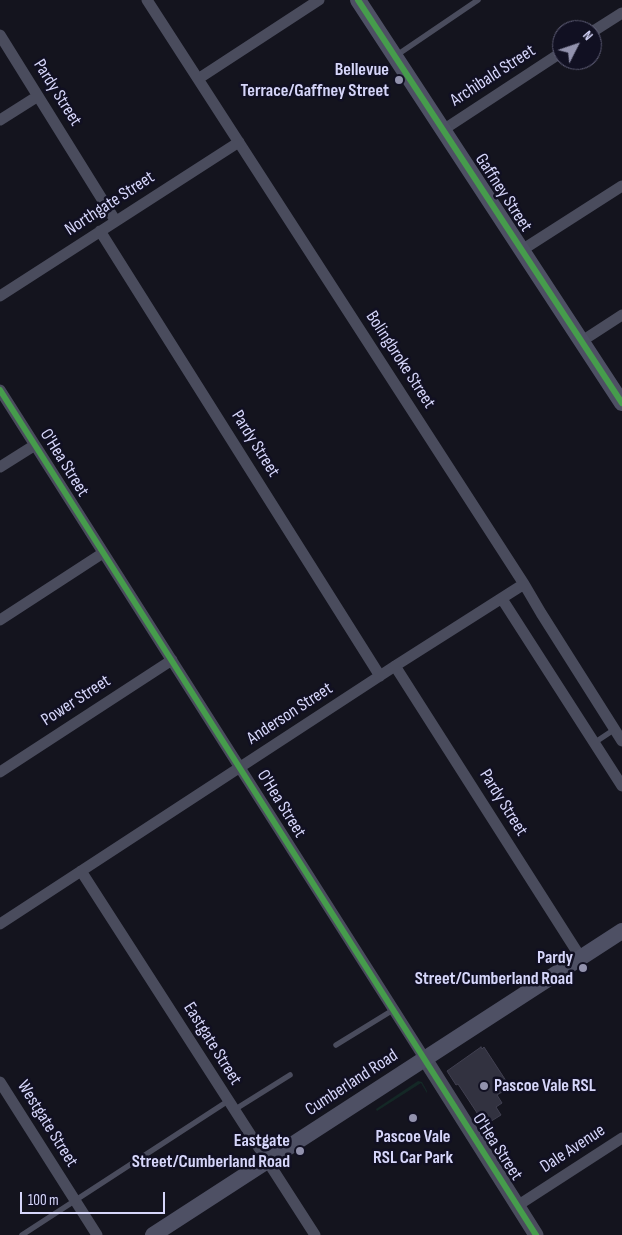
<!DOCTYPE html>
<style>
body{margin:0}
#map{position:relative;width:622px;height:1235px;overflow:hidden;background:#14141e;font-family:"Sofia Sans Condensed",sans-serif}
canvas{display:block}
.north{position:absolute;left:552px;top:20px;width:50px;height:50px;box-sizing:border-box;background:#111022;border:1px solid #605f78;border-radius:50%;rotate:49deg;font-size:14px;font-weight:700;line-height:20px;text-align:center;color:#d6d6fa}
.north::after{content:'';display:block;margin:auto;width:18px;height:22px;background:#9292ad;clip-path:polygon(50% 0,100% 100%,50% 72%,0 100%)}
.scale{position:absolute;left:20px;top:1192px;width:145px;height:22px;box-sizing:border-box;border:2px solid #d6d6fa;border-top:0;padding-left:6px;font-size:15px;line-height:18px;white-space:nowrap;color:#d6d6fa;-webkit-text-stroke:4px #111022;paint-order:stroke}
</style>
<div id="map">
<canvas width="622" height="1235"></canvas>
<div class="north">N</div>
<div class="scale">100 m</div>
</div>
<script>
const context = document.querySelector('canvas').getContext('2d');
context.lineJoin = 'round';
function paint(path, color) { context.fillStyle = color; context.fill(path, 'evenodd'); }
const toPath = rows => new Path2D(rows.map(r => 'M' + r).join(''));
function trace(path, color, width, dash) { context.strokeStyle = color; context.lineWidth = width; context.lineCap = dash ? 'butt' : 'round'; context.setLineDash(dash || []); context.stroke(path); }
function label(font, color, halo, rows, align = 'center') {
  context.font = font + ' "Sofia Sans Condensed",sans-serif'; context.lineWidth = 5; context.setLineDash([]); context.textBaseline = 'middle'; context.strokeStyle = halo; context.fillStyle = color; for (const [text, x, y, turn = 0] of rows) {
    context.save(); context.translate(x, y); context.rotate((+turn || 0) * Math.PI / 180); context.textAlign = isNaN(turn) ? turn : align; if (halo) context.strokeText(text, 0, 0); context.fillText(text, 0, 0); context.restore();
  }
}
paint(toPath([
 [418,1081,422,1082,427,1091,427,1093,421,1083,377,1111,376,1109]
]), '#142826');
const building = toPath([
 [481,1047,482,1049,484,1047,510,1087,497,1095,502,1103,496,1107,501,1115,485,1125,458,1084,456,1085,447,1071,481,1047]
]);
paint(building, '#323240');
trace(building, '#414051', 1);
trace(toPath([
 [397,55,478,0],
 [594,743,615,729],
 [336,1045,393,1010],
 [234,1110,290,1075],
 [22,1235,228,1101]
]), '#4a4c5d', 5.5);
trace(toPath([
 [147,0,524,584,541,613,622,741],
 [592,32,622,13],
 [0,35,115,220],
 [198,79,319,0],
 [0,120,38,96],
 [443,130,562,52],
 [100,231,380,676],
 [522,250,622,186],
 [0,296,239,142],
 [582,341,622,315],
 [0,390,425,1059],
 [0,467,35,445],
 [502,599,622,786],
 [0,620,103,553],
 [395,666,581,958],
 [0,772,172,660],
 [81,871,315,1235],
 [0,924,395,666,524,584],
 [0,1082,97,1235],
 [517,1206,622,1138]
]), '#4a4c5d', 11);
trace(toPath([
 [425,1059,536,1235]
]), '#4a4c5d', 15);
trace(toPath([
 [358,0,622,403],
 [153,1235,622,931]
]), '#4e5064', 16);
trace(toPath([
 [358,0,622,403],
 [0,390,536,1235]
]), '#469c4c', 6);
for (const [x, y, r, color] of [
 [399,80,5,"#9292ad"],
 [583,968,5,"#9292ad"],
 [484,1086,5,"#9292ad"],
 [413,1118,5,"#9292ad"],
 [300,1151,5,"#9292ad"]
]) { const dot = new Path2D(); dot.arc(x, y, r, 0, 2 * Math.PI); context.fillStyle = color; context.fill(dot); trace(dot, '#111022', 2); }
label('bold 18px', '#d6d6fa', '#111022', [
 ["Bellevue",389,70],
 ["Terrace/Gaffney Street",389,91],
 ["Pardy",573,958],
 ["Street/Cumberland Road",573,979],
 ["Pascoe Vale RSL",494,1086,"left"],
 ["Pascoe Vale",413,1137,"center"],
 ["RSL Car Park",413,1158,"center"],
 ["Eastgate",290,1141],
 ["Street/Cumberland Road",290,1162]
], 'right');
label('18px', '#d6d6fa', '#111022', [
 ["Archibald Street",493,76,-33],
 ["Pardy Street",57,93,58],
 ["Gaffney Street",503,193,57],
 ["Northgate Street",110,204,-33],
 ["Bolingbroke Street",400,360,57],
 ["Pardy Street",255,444,58],
 ["O'Hea Street",64,463,58],
 ["Power Street",76,701,-33],
 ["Anderson Street",290,714,-33],
 ["Pardy Street",503,803,58],
 ["O'Hea Street",281,804,58],
 ["Eastgate Street",212,1044,58],
 ["Cumberland Road",352,1083,-33],
 ["Westgate Street",47,1124,58],
 ["O'Hea Street",497,1147,57],
 ["Dale Avenue",573,1149,-33]
]);
</script>
